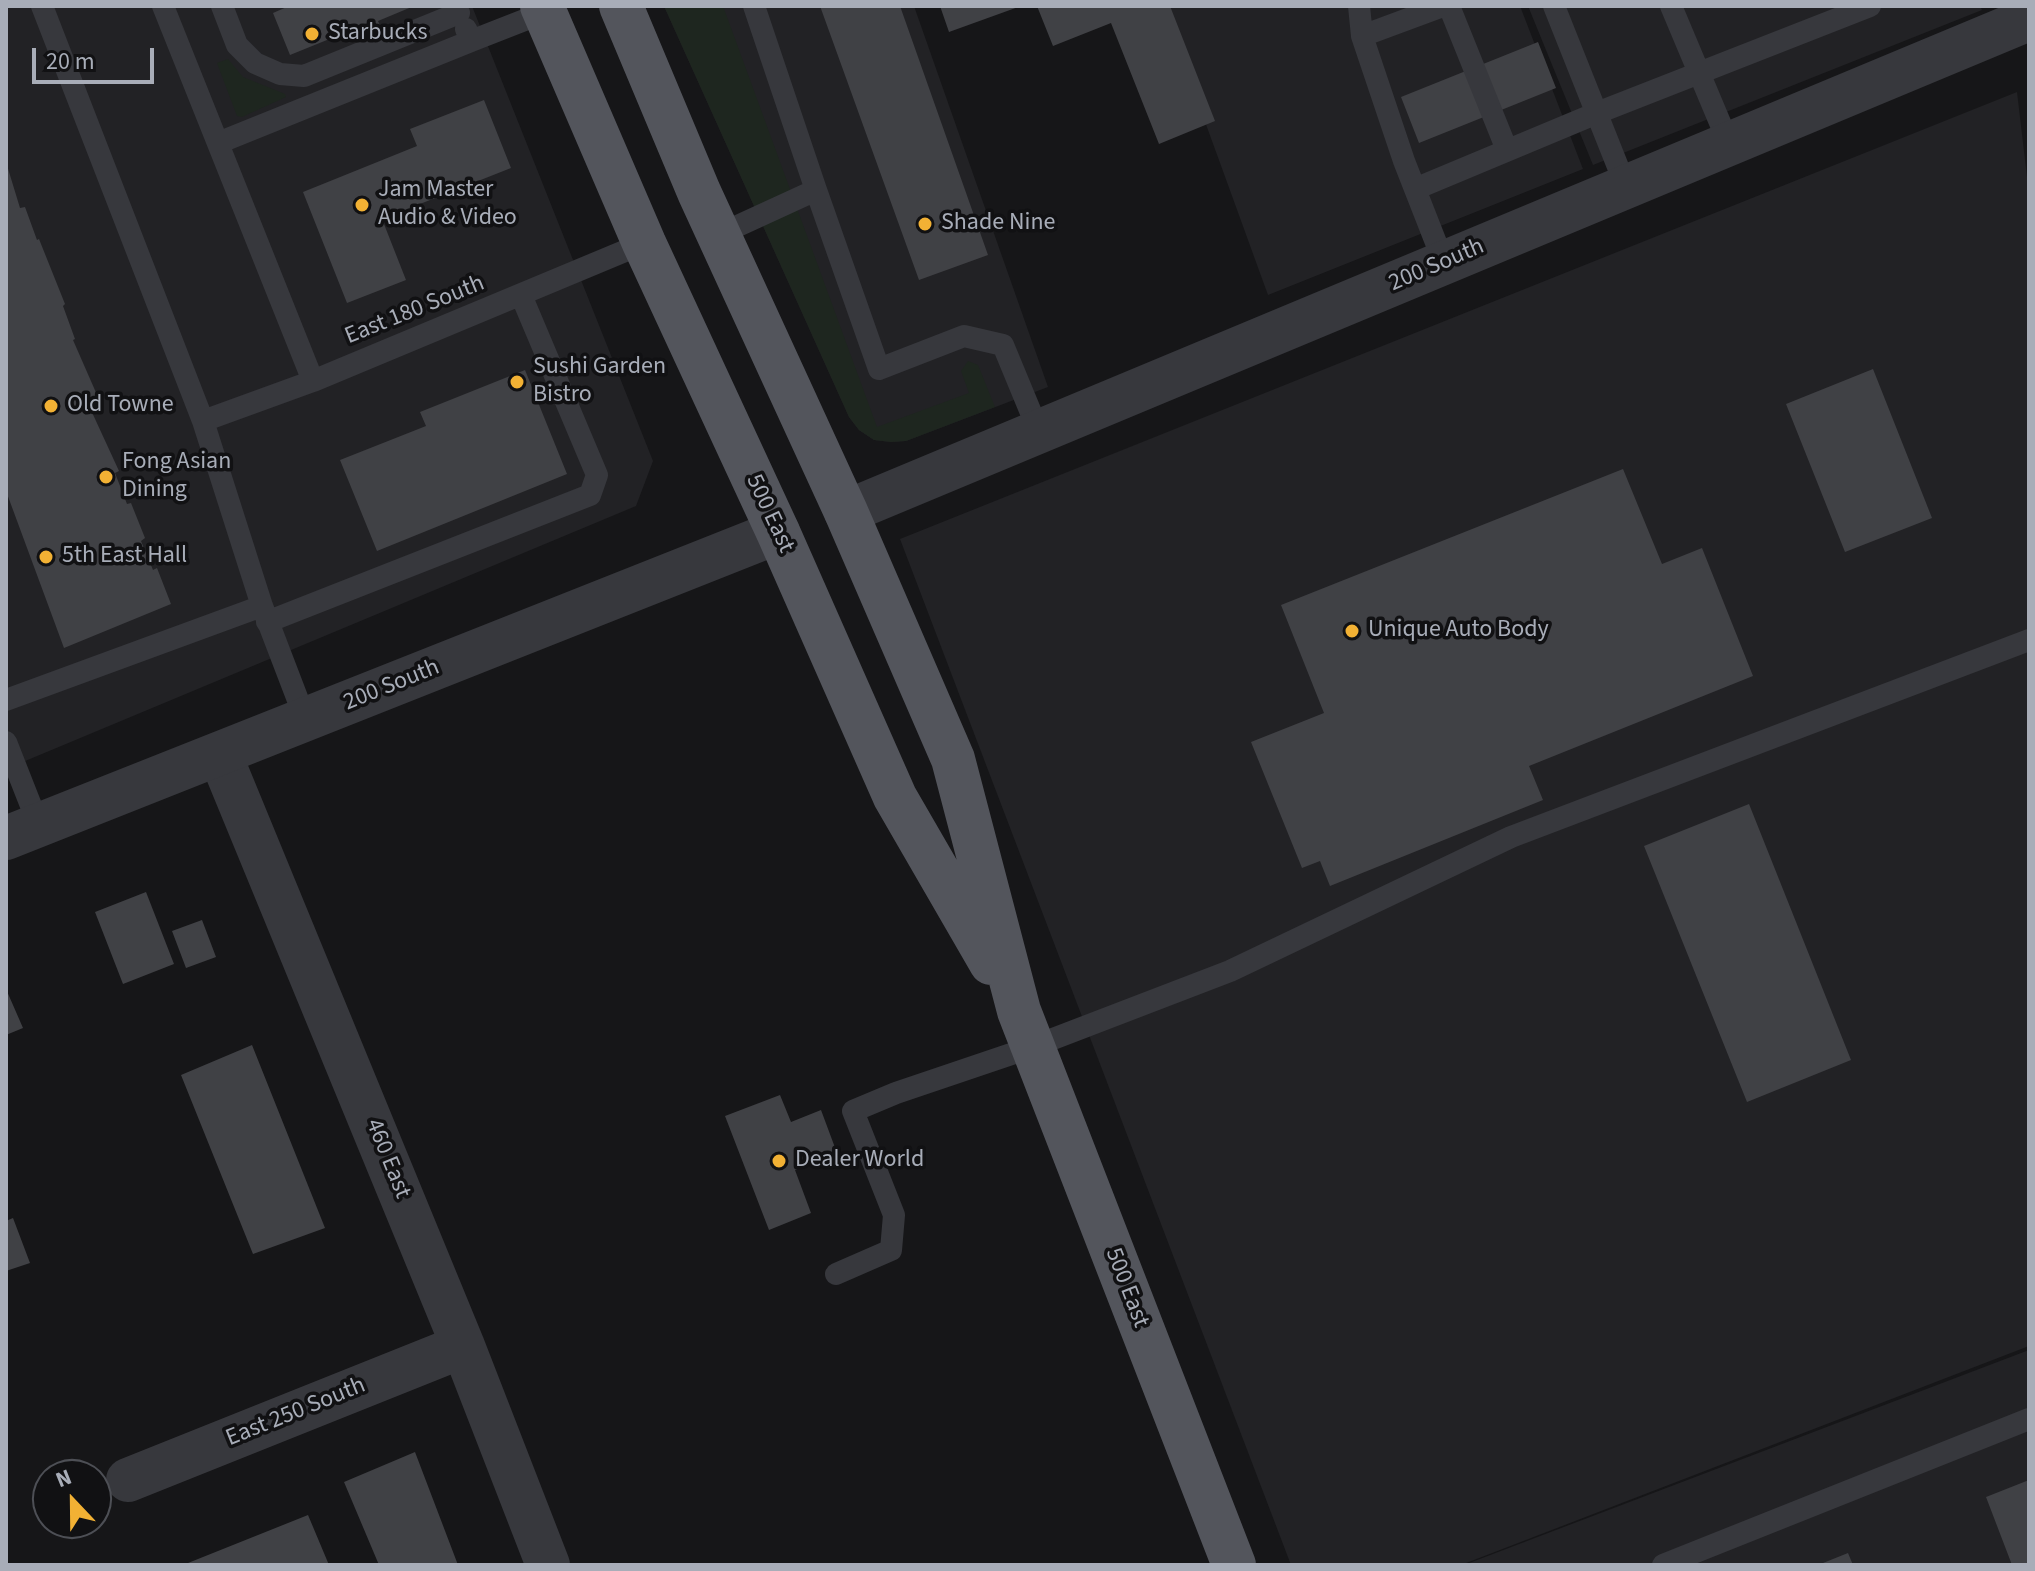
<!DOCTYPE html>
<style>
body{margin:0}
#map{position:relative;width:2035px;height:1571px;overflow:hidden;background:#161618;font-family:"Source Sans 3",sans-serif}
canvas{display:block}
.frame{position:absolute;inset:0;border:8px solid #a8adb8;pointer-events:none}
.north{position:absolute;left:32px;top:1459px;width:80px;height:80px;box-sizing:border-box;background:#111113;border:2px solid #4d4f55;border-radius:50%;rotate:338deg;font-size:22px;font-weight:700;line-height:32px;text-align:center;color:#a8adb8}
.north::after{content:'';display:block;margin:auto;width:28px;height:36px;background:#f2b134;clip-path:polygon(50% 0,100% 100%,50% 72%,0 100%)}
.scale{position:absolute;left:32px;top:48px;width:122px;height:36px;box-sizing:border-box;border:4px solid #a8adb8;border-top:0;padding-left:10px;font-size:24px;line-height:28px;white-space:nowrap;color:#a8adb8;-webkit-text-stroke:6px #111113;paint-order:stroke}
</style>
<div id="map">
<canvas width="2035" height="1571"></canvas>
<div class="frame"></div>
<div class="north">N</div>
<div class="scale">20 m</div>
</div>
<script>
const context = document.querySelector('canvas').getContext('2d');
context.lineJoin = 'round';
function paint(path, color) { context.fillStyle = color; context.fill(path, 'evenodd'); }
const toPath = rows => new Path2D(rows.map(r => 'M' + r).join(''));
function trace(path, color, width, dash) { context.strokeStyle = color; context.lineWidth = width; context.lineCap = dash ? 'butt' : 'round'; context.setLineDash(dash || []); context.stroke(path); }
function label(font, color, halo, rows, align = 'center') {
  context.font = font + ' "Source Sans 3",sans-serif'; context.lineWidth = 7; context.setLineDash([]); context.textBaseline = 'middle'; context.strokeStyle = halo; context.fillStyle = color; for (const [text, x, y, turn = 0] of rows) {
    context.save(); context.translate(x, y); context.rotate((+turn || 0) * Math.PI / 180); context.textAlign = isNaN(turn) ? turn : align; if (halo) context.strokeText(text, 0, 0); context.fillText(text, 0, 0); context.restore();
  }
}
paint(toPath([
 [6,6,472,6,653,461,636,506,6,769],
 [664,6,914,6,1048,387,906,441,891,442,874,440,859,430,849,417],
 [1163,6,1520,6,1583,169,1268,295],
 [1528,6,1980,6,1982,10,1593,165],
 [2017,92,2029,194,2029,1346,1461,1565,1291,1565,900,539],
 [2029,1350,2029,1565,1464,1565]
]), '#222225');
paint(toPath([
 [664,6,723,6,877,427,969,393,961,371,968,361,978,365,995,407,906,441,891,442,874,440,859,430,849,417],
 [228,59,243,77,285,94,286,97,242,117,237,116,217,63]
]), '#1e261f');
paint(toPath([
 [289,6,414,6,378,21,382,30,363,38,359,27,290,55,273,13],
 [820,6,900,6,988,255,919,280],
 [940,6,1021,6,949,32],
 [1037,6,1170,6,1215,121,1159,144,1111,23,1053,46],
 [1538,42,1556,88,1419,143,1401,97],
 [484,100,511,168,382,219,406,280,347,303,303,192,417,146,410,129],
 [6,162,20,208,25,207,37,240,39,239,65,304,63,306,75,339,73,340,101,404,90,408,119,471,115,473,127,504,131,503,145,538,141,541,153,570,157,568,171,604,64,648,6,491],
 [1873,369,1932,518,1845,552,1786,404],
 [525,370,567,474,377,551,340,460,426,426,420,412],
 [1623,469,1662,564,1702,548,1753,676,1529,766,1543,800,1330,886,1320,861,1302,868,1251,742,1324,713,1281,605],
 [1749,804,1851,1060,1747,1102,1644,846],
 [146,892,174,964,123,984,95,912],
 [202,920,216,957,186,968,172,931],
 [6,989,23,1028,6,1035],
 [252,1045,325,1228,253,1254,181,1075],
 [780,1095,791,1122,821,1110,837,1153,795,1170,811,1213,769,1230,725,1116],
 [13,1218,30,1263,6,1271,6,1221],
 [415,1452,458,1565,379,1565,344,1482],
 [2029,1480,2029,1565,2012,1565,1986,1497],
 [308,1515,329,1565,189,1565,188,1563],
 [1848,1553,1853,1565,1818,1565]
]), '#404145');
trace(toPath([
 [42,6,203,421,262,606,306,721],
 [163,6,313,381],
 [222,6,237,45,255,63,280,74,304,76,459,13],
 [1359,6,1362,36,1404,161,1444,263],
 [1449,6,1507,150],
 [1554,6,1626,187],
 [1671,6,1729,144],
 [466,29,471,41,545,12],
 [1362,36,1443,6],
 [218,143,471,41],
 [1415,189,1597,113,1870,6],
 [816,190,879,369,964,336,1003,345,1039,432],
 [718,235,816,190,754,6],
 [203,421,313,381,644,243],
 [267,622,590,495,597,475,521,295],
 [6,700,262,606],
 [6,742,39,826],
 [836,1274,891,1250,894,1215,853,1111,896,1093,1032,1047,1230,971,1511,837,2029,640],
 [1663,1565,2029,1419]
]), '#37383d', 22);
trace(toPath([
 [846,512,2029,19],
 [220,755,463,1346,548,1565],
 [128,1480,463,1346]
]), '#37383d', 44);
trace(toPath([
 [6,838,778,532]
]), '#37383d', 44);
trace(toPath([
 [542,6,644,243,778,532,895,797,991,963],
 [621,6,699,192,846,512,953,759,1019,1011,1234,1565]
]), '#53555c', 44);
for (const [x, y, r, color] of [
 [312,34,8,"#f2b134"],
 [362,205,8,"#f2b134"],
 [925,224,8,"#f2b134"],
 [517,382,8,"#f2b134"],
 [51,406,8,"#f2b134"],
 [106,477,8,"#f2b134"],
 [46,557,8,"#f2b134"],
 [1352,631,8,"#f2b134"],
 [779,1161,8,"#f2b134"]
]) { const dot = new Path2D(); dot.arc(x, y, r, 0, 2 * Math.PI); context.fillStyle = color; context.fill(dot); trace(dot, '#111113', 3); }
label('24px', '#a8adb8', '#111113', [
 ["Starbucks",328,34],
 ["Jam Master",378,191],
 ["Audio & Video",378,219],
 ["Shade Nine",941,224],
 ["Sushi Garden",533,368],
 ["Bistro",533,396],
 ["Old Towne",67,406],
 ["Fong Asian",122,463],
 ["Dining",122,491],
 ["5th East Hall",62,557],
 ["Unique Auto Body",1368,631],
 ["Dealer World",795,1161]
], 'left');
label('24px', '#a8adb8', '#111113', [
 ["200 South",1437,266,-23],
 ["East 180 South",415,311,-22],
 ["500 East",769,514,65],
 ["200 South",392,686,-22],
 ["460 East",387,1159,68],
 ["500 East",1126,1288,69],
 ["East 250 South",296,1413,-22]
]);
</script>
